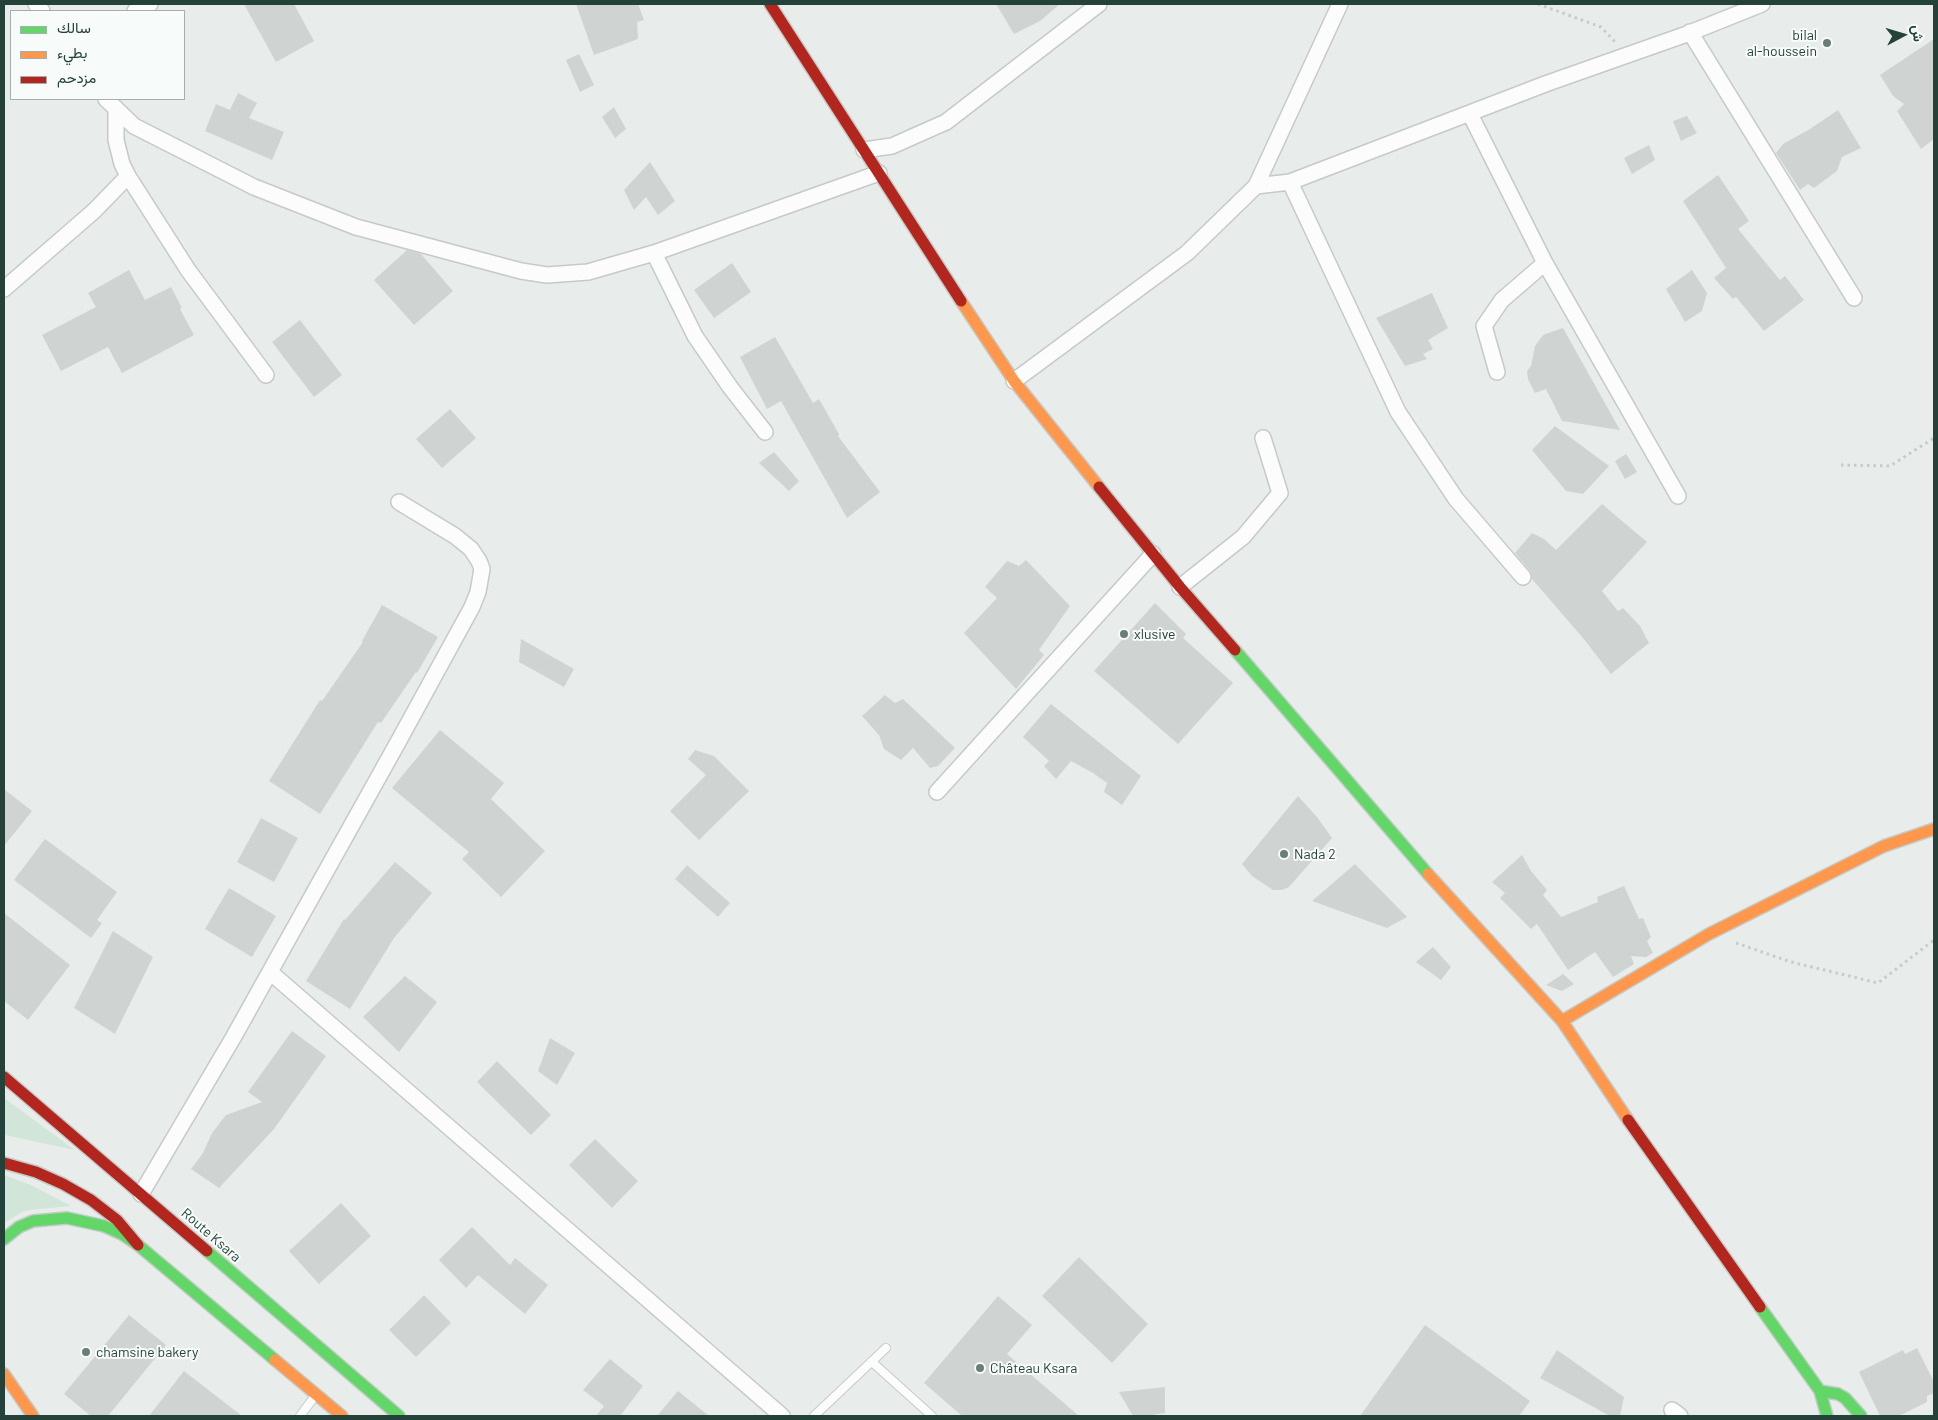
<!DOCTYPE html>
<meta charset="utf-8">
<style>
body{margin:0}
#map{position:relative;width:1938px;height:1420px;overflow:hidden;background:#e8edeb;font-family:Barlow,Vazirmatn,sans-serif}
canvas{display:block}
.frame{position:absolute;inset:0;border:5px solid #24423a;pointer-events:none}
.legend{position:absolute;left:10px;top:10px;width:175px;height:90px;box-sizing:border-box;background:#f7fbf9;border:1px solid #a3b1ad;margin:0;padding:6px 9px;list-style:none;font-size:15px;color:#24423a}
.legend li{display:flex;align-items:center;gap:10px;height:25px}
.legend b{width:25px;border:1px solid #a3b1ad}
.north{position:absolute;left:1878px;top:10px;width:50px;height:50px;-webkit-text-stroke:4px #f7fbf9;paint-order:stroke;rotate:84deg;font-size:14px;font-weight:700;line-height:20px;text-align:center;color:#24423a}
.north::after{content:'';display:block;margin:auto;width:18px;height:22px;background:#24423a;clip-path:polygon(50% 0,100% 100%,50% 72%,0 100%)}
</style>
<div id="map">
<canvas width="1938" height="1420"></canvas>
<div class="frame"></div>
<ul class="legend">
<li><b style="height:6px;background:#63d668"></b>سالك</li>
<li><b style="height:6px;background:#ff974d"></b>بطيء</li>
<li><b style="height:6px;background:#b3261e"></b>مزدحم</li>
</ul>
<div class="north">ش</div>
</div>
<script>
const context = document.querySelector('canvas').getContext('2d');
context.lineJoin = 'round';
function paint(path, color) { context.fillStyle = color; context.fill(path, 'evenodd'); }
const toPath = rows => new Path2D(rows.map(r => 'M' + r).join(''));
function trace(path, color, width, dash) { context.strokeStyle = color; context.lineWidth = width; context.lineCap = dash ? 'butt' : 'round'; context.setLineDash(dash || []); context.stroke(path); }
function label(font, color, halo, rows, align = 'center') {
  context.font = font + ' Barlow,sans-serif'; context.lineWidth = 4; context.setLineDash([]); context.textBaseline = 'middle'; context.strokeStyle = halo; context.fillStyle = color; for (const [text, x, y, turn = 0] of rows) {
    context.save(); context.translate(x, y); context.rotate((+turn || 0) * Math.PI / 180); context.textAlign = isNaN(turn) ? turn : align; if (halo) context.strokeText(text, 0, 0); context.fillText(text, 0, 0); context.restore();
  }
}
paint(toPath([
 [4,1098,75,1150,4,1135],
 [4,1175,31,1185,71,1206,30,1210,22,1212,4,1223]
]), '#d1e6d8');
paint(toPath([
 [244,4,294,4,314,41,276,62],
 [576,4,638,4,644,20,637,22,638,39,594,55],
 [996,4,1060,4,1040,21,1014,34],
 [1934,39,1934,139,1921,149,1897,111,1904,104,1893,96,1880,75],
 [579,54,594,85,580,92,566,60],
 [238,93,257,103,249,118,284,132,272,160,205,131,216,104,230,110],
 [614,107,626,129,615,138,602,117],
 [1838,110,1861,148,1842,157,1837,171,1814,188,1808,184,1800,190,1776,153,1783,144,1810,129],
 [1687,116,1697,133,1681,141,1673,121],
 [1649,145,1655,160,1632,174,1624,158],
 [650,162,675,201,658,215,646,197,634,210,624,190],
 [1718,175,1749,221,1738,229,1780,280,1785,276,1804,300,1764,331,1736,297,1733,299,1714,278,1726,268,1683,201],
 [407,250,421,254,453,291,414,325,374,280],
 [732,263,751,292,714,318,694,290],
 [129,270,145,300,171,287,182,308,180,309,194,335,122,373,108,347,61,371,42,335,96,307,88,293],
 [1692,270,1707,293,1702,311,1685,322,1666,289],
 [1432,293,1448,328,1428,340,1433,349,1423,354,1427,359,1405,366,1376,318],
 [300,320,342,375,314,397,272,342],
 [1563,328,1620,430,1562,421,1546,389,1535,393,1528,379,1527,371,1531,366,1535,346,1543,335],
 [775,337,813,403,819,399,839,434,838,436,880,492,847,518,781,401,767,409,740,357],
 [450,409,476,438,442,468,416,439],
 [1555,426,1609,466,1583,494,1566,491,1532,450],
 [774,452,799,481,789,491,759,463],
 [1626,454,1637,472,1625,479,1615,461],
 [1602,504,1647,542,1602,591,1618,611,1623,608,1640,626,1649,643,1611,674,1583,638,1532,579,1530,571,1515,553,1532,533,1544,539,1556,550],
 [1026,560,1070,606,1039,650,1044,655,1016,689,964,633,997,598,985,587,1007,561,1019,566],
 [1155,603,1186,634,1183,638,1233,683,1178,744,1094,671],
 [382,605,438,637,417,673,416,672,381,723,378,722,320,814,269,781,320,700,322,701,363,642,362,641],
 [521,639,574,669,564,687,519,662],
 [885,695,895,703,903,699,955,748,938,766,930,768,913,748,901,760,884,749,879,735,862,716],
 [1051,704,1141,776,1122,805,1104,792,1107,783,1093,773,1071,761,1056,779,1044,766,1049,761,1023,737],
 [440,730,504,783,491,799,545,851,501,897,462,859,469,852,392,788],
 [695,750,714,756,749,791,699,840,670,811,706,775,688,759],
 [4,789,32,811,4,846],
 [1298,796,1317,817,1332,838,1289,887,1282,890,1273,890,1252,876,1242,864],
 [261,818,298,838,274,882,237,862],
 [45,839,117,892,97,920,102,923,91,938,14,880],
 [1522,855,1531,871,1547,890,1543,895,1561,917,1598,902,1597,897,1624,886,1639,919,1643,918,1651,937,1647,941,1653,953,1646,957,1631,956,1634,964,1613,977,1595,952,1568,970,1537,924,1531,929,1500,898,1505,893,1492,882],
 [395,862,432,893,394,938,350,1009,306,981,344,919,345,920],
 [1355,864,1407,917,1387,928,1312,901],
 [687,865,730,903,718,917,675,879],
 [229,888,276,916,252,957,205,929],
 [4,913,70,965,28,1020,4,1001],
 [113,931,153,957,115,1034,74,1008],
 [1433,947,1451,967,1441,980,1416,962],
 [1563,974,1574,984,1562,991,1546,985],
 [405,976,437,1002,399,1052,363,1017],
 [292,1031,326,1056,274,1129,219,1188,191,1169,203,1153,212,1133,226,1115,262,1102,248,1092],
 [550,1038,575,1053,557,1085,538,1071],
 [497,1061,551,1115,531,1135,477,1082],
 [595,1139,638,1181,612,1208,569,1165],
 [341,1203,371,1236,319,1284,289,1251],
 [472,1227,510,1265,515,1258,548,1285,525,1314,478,1275,466,1288,439,1260],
 [1079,1257,1148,1324,1112,1363,1042,1296],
 [424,1295,451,1323,416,1357,389,1330],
 [998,1296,1032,1325,1007,1354,1079,1416,962,1416,924,1383],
 [129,1315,166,1345,108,1416,91,1416,64,1394],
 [1425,1325,1530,1401,1519,1416,1360,1416],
 [1917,1348,1934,1382,1934,1393,1927,1396,1927,1402,1899,1416,1880,1416,1859,1372,1903,1350,1905,1354],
 [1557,1350,1624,1397,1620,1416,1610,1416,1540,1378],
 [610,1359,643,1386,620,1416,596,1416,604,1406,583,1390],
 [184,1371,242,1416,149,1416],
 [1165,1387,1165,1413,1145,1416,1133,1416,1119,1392],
 [678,1391,709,1416,657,1416]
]), '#cfd4d2');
const lane = toPath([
 [872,1362,932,1416],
 [300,1416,315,1396],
 [814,1416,886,1348]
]);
const street = toPath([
 [36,4,42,11],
 [135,11,150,4],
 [1690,32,1854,298],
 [106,99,134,126,254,187,356,227,521,271,547,275,588,272,654,253,879,173],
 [116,109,116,140,122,164,128,176,188,270,266,375],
 [1470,114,1545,263,1502,300,1484,326,1497,372],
 [864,150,892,146,946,122,1099,4],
 [1290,182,1398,412,1456,499,1523,577],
 [1256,186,1290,182,1548,83,1687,34,1762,4],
 [654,253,695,336,730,387,765,432],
 [1545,263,1678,496],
 [4,289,94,211,128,176],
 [1014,381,1187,253,1256,186,1340,4],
 [1180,587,1243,537,1280,493,1263,438],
 [937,792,1153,554],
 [270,972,782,1416],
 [141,1194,233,1038,397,744,472,607,478,592,482,569,479,561,471,549,455,536,399,502],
 [1672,1410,1680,1416]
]);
const fast = toPath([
 [1235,650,1428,874],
 [4,1239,19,1227,33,1221,67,1218,104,1226,122,1234,138,1245,275,1360],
 [207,1251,399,1416],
 [1760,1307,1820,1391,1827,1416],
 [1820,1391,1838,1394,1845,1398,1861,1416]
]);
const slow = toPath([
 [961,301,1014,381,1099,487],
 [1428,874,1562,1021,1628,1120],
 [1562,1021,1709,934,1884,846,1934,829],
 [275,1360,342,1416],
 [4,1374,33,1416]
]);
const jam = toPath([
 [770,4,961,301],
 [1099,487,1180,587,1235,650],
 [4,1077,207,1251],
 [1628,1120,1760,1307],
 [4,1163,36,1172,63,1184,91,1200,117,1220,138,1245]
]);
trace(lane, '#c5cac8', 10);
trace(street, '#c5cac8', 18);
trace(fast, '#c3cbc8', 14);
trace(slow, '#c3cbc8', 14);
trace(jam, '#c3cbc8', 14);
trace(toPath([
 [1538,4,1601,27,1616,43],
 [1841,465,1890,466,1934,438],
 [1736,943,1791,962,1878,983,1934,940]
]), '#c3ccca', 3, [2.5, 4]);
trace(lane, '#fcfcfc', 8);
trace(street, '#fcfcfc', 15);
trace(fast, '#63d668', 11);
trace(slow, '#ff974d', 11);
trace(jam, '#b3261e', 11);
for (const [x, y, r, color] of [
 [1827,43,5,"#697e78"],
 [1124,634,5,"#697e78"],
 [1284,854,5,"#697e78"],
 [86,1352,5,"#697e78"],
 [980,1368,5,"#697e78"]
]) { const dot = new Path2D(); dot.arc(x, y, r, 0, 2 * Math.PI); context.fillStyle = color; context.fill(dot); trace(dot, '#f7fbf9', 2); }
label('14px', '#24423a', '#f7fbf9', [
 ["bilal",1817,35,"right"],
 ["al-houssein",1817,51,"right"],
 ["xlusive",1134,634],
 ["Nada 2",1294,854],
 ["chamsine bakery",96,1352],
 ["Château Ksara",990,1368]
], 'left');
label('14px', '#24423a', '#f7fbf9', [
 ["Route Ksara",211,1235,41]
]);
</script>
